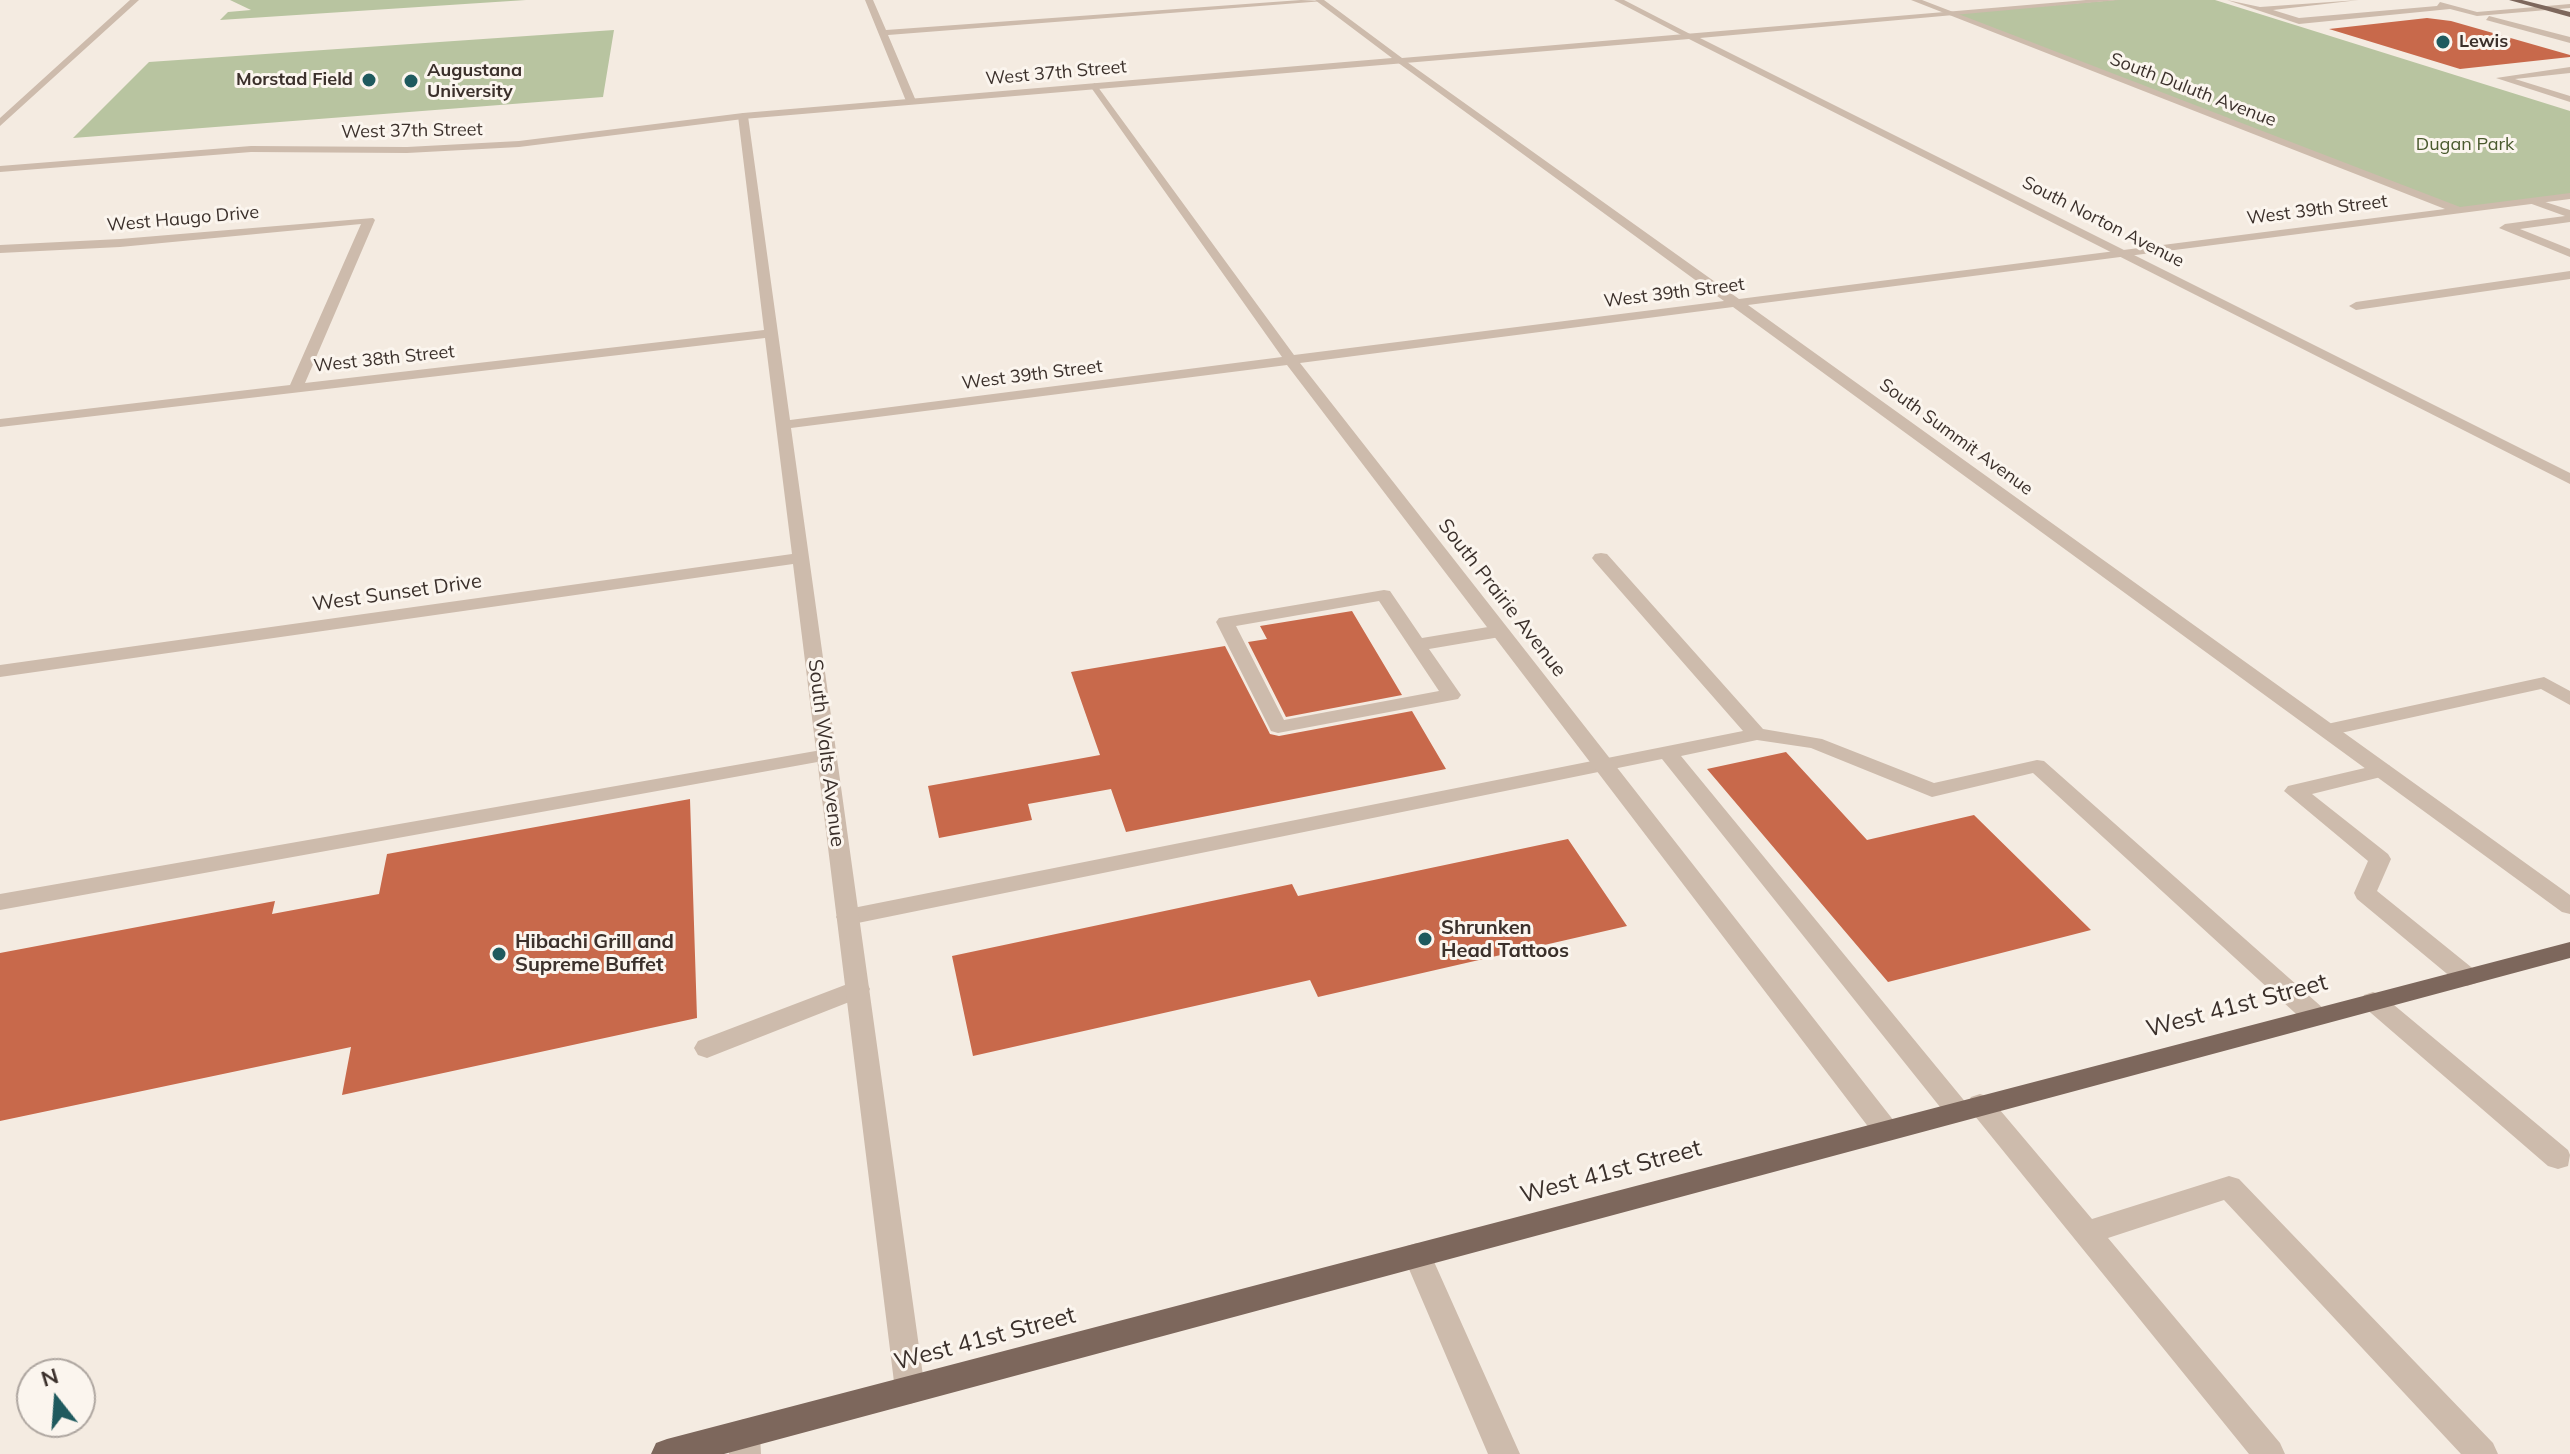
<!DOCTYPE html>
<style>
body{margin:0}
#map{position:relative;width:2570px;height:1454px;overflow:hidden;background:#f4ebe1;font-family:Mulish,sans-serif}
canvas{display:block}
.north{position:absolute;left:16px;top:1358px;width:80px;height:80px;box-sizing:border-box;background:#fbf5ee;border:2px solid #aea6a0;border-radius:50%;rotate:343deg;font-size:22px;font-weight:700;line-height:32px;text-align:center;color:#3b302b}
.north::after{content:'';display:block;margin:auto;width:28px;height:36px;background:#1f5a5e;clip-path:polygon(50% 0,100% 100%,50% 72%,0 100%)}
</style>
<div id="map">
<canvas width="2570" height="1454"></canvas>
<div class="north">N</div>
</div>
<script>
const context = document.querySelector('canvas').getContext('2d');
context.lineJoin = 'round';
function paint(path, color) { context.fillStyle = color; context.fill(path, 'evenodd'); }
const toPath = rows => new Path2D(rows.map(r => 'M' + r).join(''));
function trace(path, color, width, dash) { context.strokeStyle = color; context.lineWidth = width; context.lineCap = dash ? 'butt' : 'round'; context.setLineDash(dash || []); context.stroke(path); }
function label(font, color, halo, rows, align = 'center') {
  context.font = font + ' Mulish,sans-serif'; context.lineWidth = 6; context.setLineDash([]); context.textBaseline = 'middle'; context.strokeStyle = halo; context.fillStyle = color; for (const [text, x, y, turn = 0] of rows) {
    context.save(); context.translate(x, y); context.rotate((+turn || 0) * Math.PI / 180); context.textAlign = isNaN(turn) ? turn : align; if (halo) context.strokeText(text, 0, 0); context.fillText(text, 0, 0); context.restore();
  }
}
paint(toPath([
 [230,0,526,0,220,20,228,12,251,10],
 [2115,0,2215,0,2570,111,2570,196,2459,210,1951,14],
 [614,30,603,97,73,138,149,62]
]), '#b8c4a0');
paint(toPath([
 [2427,18,2451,21,2570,55,2570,57,2460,69,2329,29],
 [1352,611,1402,695,1286,717,1248,642,1267,639,1260,626],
 [1225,646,1270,734,1279,736,1412,711,1446,769,1126,832,1111,789,1028,804,1032,820,939,838,928,786,1100,755,1071,672],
 [1786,752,1867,840,1974,815,2091,930,1888,982,1707,769],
 [690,799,697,1018,342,1095,351,1047,0,1121,0,953,275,901,272,914,379,894,387,854],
 [1568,839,1627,926,1318,997,1310,980,973,1056,952,956,1292,884,1298,896]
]), '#c8694b');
paint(toPath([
 [2227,0,2260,7,2359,0,2273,10,2299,18,2437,6,2440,2,2477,12,2570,4,2570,8,2477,16,2450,9,2299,24,2227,0],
 [2489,16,2570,37,2570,43,2486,20,2489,16],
 [2570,67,2570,73,2515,79,2570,96,2570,102,2496,78,2570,67],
 [2533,198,2570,210,2570,222,2520,229,2570,249,2570,257,2499,228,2505,224,2565,216,2529,203,2529,199,2533,198],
 [2570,271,2570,279,2356,310,2349,306,2356,302,2570,271],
 [1601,553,1607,554,1763,729,1822,739,1934,783,2037,760,2044,761,2324,1009,2327,1016,2324,1023,2315,1025,2306,1023,2033,773,1932,797,1811,748,1757,740,1681,756,1967,1104,1971,1097,1980,1094,1989,1097,2092,1219,2229,1176,2239,1179,2493,1443,2498,1454,2461,1454,2224,1200,2108,1238,2280,1443,2285,1454,2249,1454,1970,1110,1966,1117,1957,1120,1948,1117,1662,759,848,925,840,923,836,917,840,911,848,909,1743,731,1595,562,1592,558,1595,554,1601,553],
 [1384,590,1390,591,1422,638,1500,625,1509,631,1500,637,1429,649,1461,695,1458,699,1278,733,1271,731,1216,622,1219,618,1384,590],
 [1379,601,1439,691,1284,720,1236,626,1379,601],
 [2544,677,2570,691,2570,705,2541,689,2327,736,2317,730,2327,724,2544,677],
 [827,749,834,751,837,755,834,759,0,910,0,894,827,749],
 [2382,764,2389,765,2392,770,2389,775,2312,794,2388,854,2391,859,2377,891,2476,971,2479,977,2476,983,2467,986,2458,983,2357,899,2354,893,2368,861,2284,791,2288,786,2382,764],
 [858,980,867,983,870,989,867,995,707,1058,698,1055,694,1048,698,1041,858,980],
 [2373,992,2382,995,2568,1150,2570,1155,2568,1166,2558,1169,2548,1166,2364,1007,2361,1001,2364,995,2373,992],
 [1417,1243,1427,1246,1520,1454,1488,1454,1403,1255,1407,1246,1417,1243],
 [744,1419,755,1423,760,1434,761,1454,729,1454,728,1434,733,1423,744,1419]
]), '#cdbbac');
paint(toPath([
 [865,0,873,0,886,30,1301,0,1324,1,888,35,916,101,911,104,906,101,865,0],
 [1614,0,1624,0,1694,36,1687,38,1614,0],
 [1911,0,1922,0,2460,207,2570,193,2570,199,1748,305,2570,895,2570,914,2562,912,1733,307,1300,363,1894,1121,1898,1129,1894,1137,1885,1140,1876,1137,1287,365,791,428,925,1390,921,1400,910,1404,899,1400,895,1390,793,564,0,677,0,665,792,554,765,338,0,427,0,419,290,385,361,224,120,247,0,253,0,245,120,239,373,218,375,220,305,383,764,330,738,116,743,113,748,116,790,420,1282,357,1090,86,1095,83,1294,355,1724,301,1397,62,1400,57,1739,299,2445,209,1911,0]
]), '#cdbbac');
paint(toPath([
 [130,0,139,0,0,126,0,118,130,0],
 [1315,0,1324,0,1402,58,2086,0,2119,0,1700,38,2570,473,2570,484,1689,39,743,119,519,147,407,153,251,152,0,172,0,166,251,146,407,147,519,141,743,113,1392,58,1315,0]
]), '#cdbbac');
paint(toPath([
 [2509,0,2522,0,2570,12,2570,17,2509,0],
 [2570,942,2570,958,724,1454,651,1454,656,1443,667,1439,2570,942]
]), '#7d675c');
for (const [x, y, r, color] of [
 [2443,42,8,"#1f5a5e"],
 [369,80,8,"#1f5a5e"],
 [411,81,8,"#1f5a5e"],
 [1425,939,8,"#1f5a5e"],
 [499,954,8,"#1f5a5e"]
]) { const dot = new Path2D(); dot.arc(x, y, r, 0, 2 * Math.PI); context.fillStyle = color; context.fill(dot); trace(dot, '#fbf5ee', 3); }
label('bold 18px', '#3b302b', '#fbf5ee', [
 ["Lewis",2459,42],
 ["Augustana",427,71],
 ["University",427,92],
 ["Morstad Field",353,80,"right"]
], 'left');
label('18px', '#3b302b', '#fbf5ee', [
 ["West 37th Street",1056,73,-5],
 ["South Duluth Avenue",2193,90,21],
 ["West 37th Street",412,131,-1],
 ["West 39th Street",2317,210,-7],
 ["West Haugo Drive",183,219,-5],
 ["South Norton Avenue",2103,222,27],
 ["West 39th Street",1674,293,-7],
 ["West 38th Street",384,359,-6],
 ["West 39th Street",1032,375,-7],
 ["South Summit Avenue",1956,437,36]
]);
label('18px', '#4a5a2e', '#fbf5ee', [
 ["Dugan Park",2465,145]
]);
label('20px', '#3b302b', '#fbf5ee', [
 ["West Sunset Drive",397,593,-8],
 ["South Prairie Avenue",1502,598,52],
 ["South Walts Avenue",826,753,83]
]);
label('bold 20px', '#3b302b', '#fbf5ee', [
 ["Shrunken",1441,928],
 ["Head Tattoos",1441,951],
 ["Hibachi Grill and",515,942],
 ["Supreme Buffet",515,965]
], 'left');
label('24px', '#3b302b', '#fbf5ee', [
 ["West 41st Street",2237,1006,-15],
 ["West 41st Street",1611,1172,-15],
 ["West 41st Street",985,1339,-15]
]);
</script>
